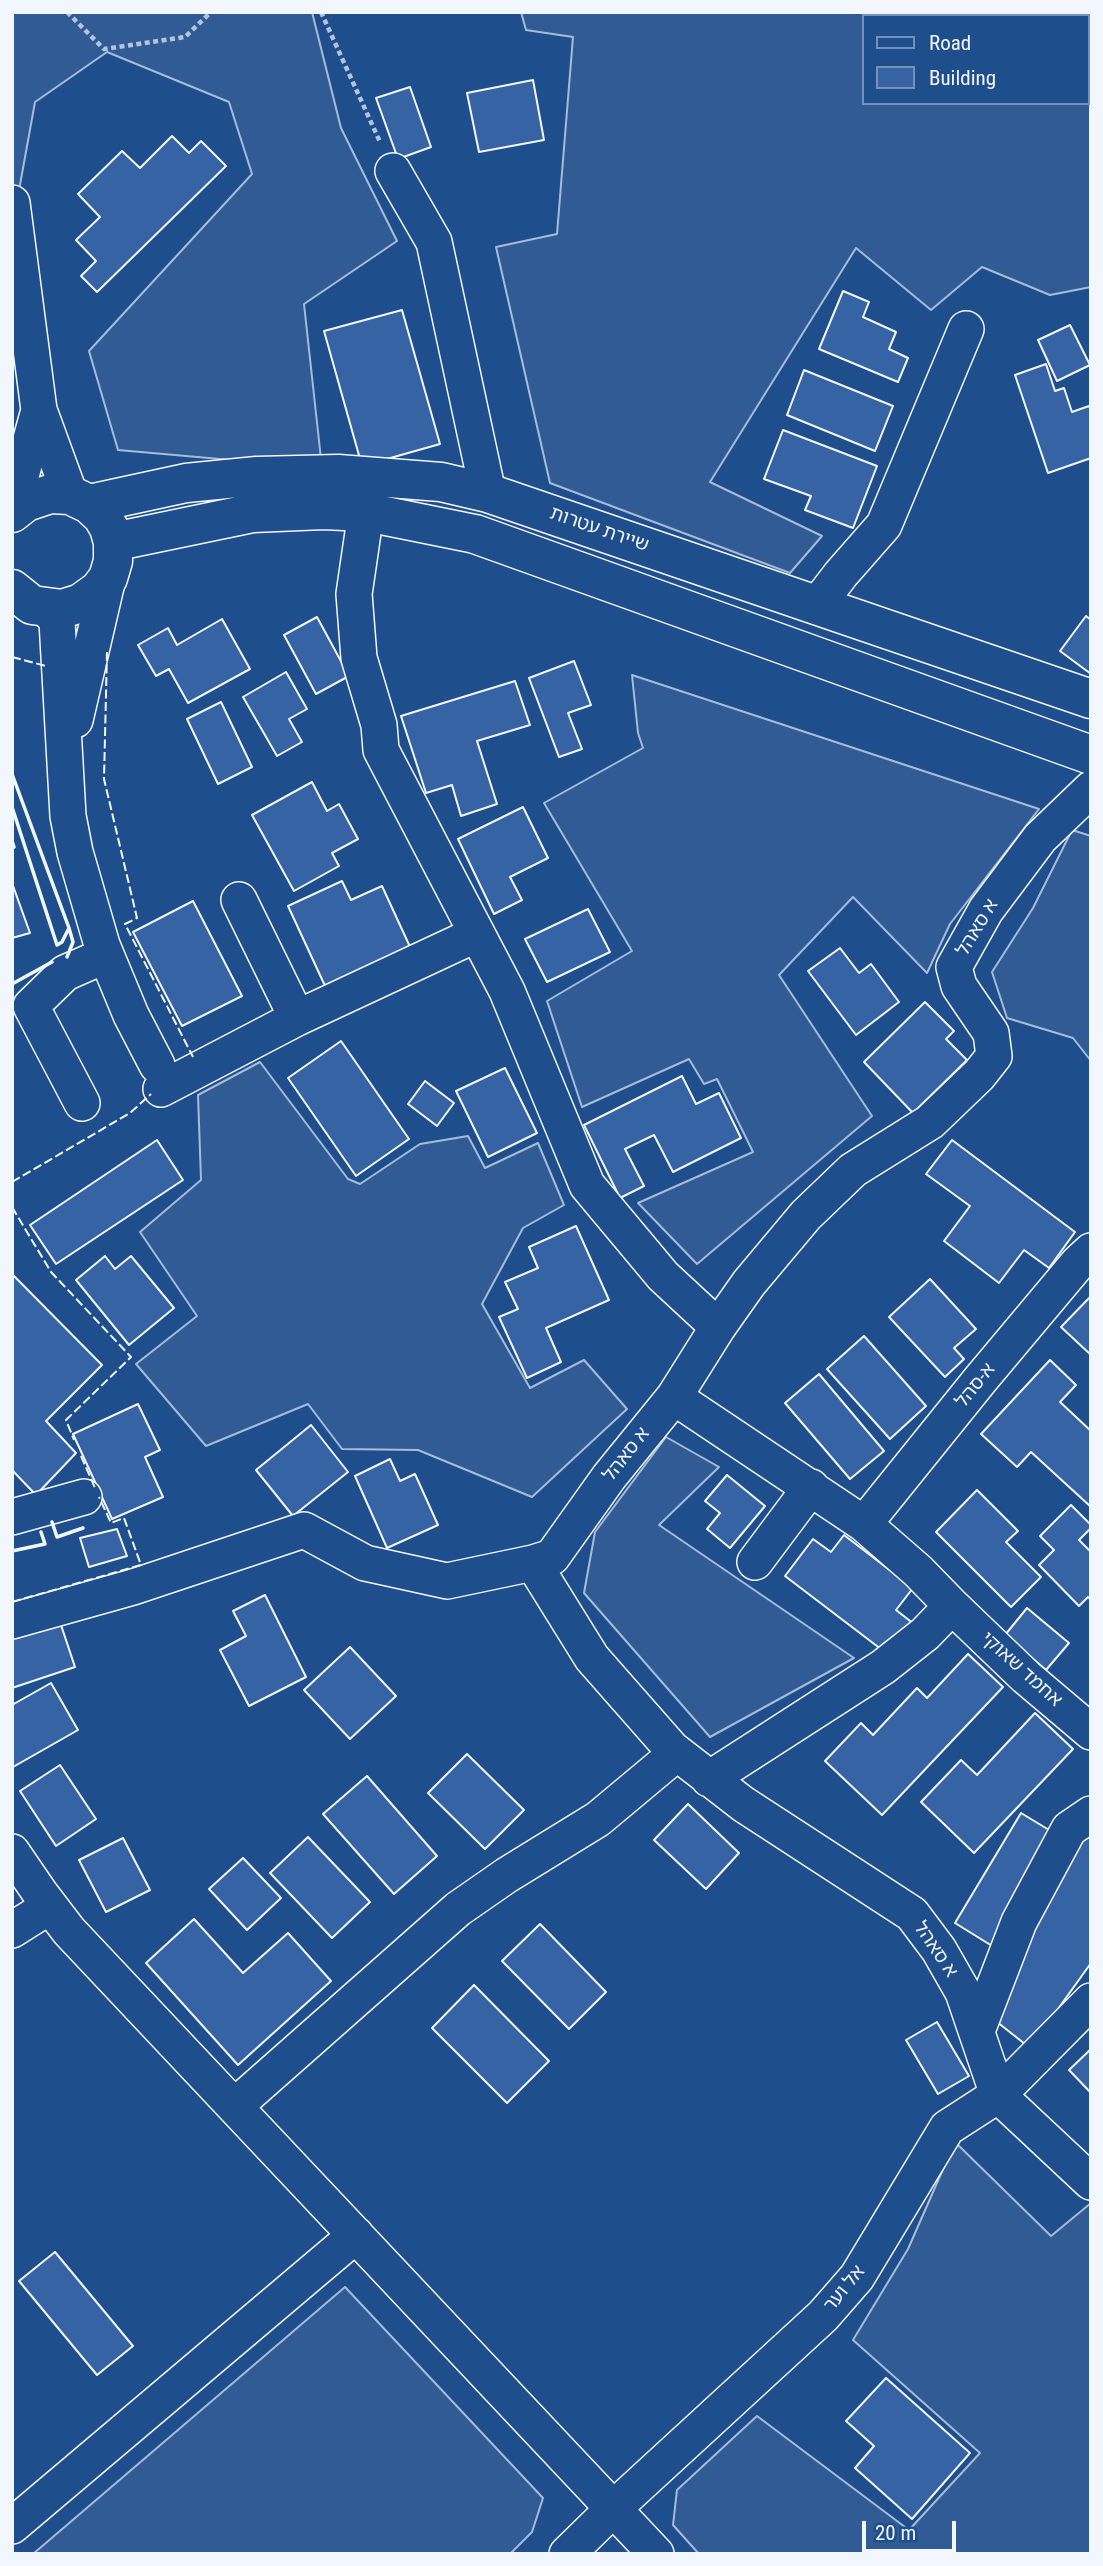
<!DOCTYPE html>
<meta charset="utf-8">
<style>
body{margin:0}
#map{position:relative;width:1103px;height:2566px;overflow:hidden;background:#1f4e8c;font-family:"Roboto Condensed",sans-serif}
canvas{display:block}
.frame{position:absolute;inset:0;border:14px solid #f2f6ff;pointer-events:none}
.legend{position:absolute;left:862px;top:14px;width:228px;height:91px;box-sizing:border-box;background:#1f4e8c;border:2px solid #7391ba;margin:0;padding:9px 12px;list-style:none;font-size:21px;color:#f2f6ff}
.legend li{display:flex;align-items:center;gap:14px;height:35px}
.legend b{width:35px;border:2px solid #7391ba}
.scale{position:absolute;left:862px;top:2521px;width:94px;height:32px;box-sizing:border-box;border:4px solid #f2f6ff;border-top:0;padding-left:9px;font-size:21px;line-height:24px;white-space:nowrap;color:#f2f6ff;-webkit-text-stroke:5px #1f4e8c;paint-order:stroke}
</style>
<div id="map">
<canvas width="1103" height="2566"></canvas>
<div class="frame"></div>
<ul class="legend">
<li><b style="height:9px;background:#1f4e8c"></b>Road</li>
<li><b style="height:19px;background:#3563a3"></b>Building</li>
</ul>
<div class="scale">20 m</div>
</div>
<script>
const context = document.querySelector('canvas').getContext('2d');
context.lineJoin = 'round';
function paint(path, color) { context.fillStyle = color; context.fill(path, 'evenodd'); }
const toPath = rows => new Path2D(rows.map(r => 'M' + r).join(''));
function trace(path, color, width, dash) { context.strokeStyle = color; context.lineWidth = width; context.lineCap = dash ? 'butt' : 'round'; context.setLineDash(dash || []); context.stroke(path); }
function label(font, color, halo, rows, align = 'center') {
  context.font = font + ' "Roboto Condensed","Noto Sans Hebrew",sans-serif'; context.lineWidth = 5; context.setLineDash([]); context.textBaseline = 'middle'; context.strokeStyle = halo; context.fillStyle = color; for (const [text, x, y, turn = 0] of rows) {
    context.save(); context.translate(x, y); context.rotate((+turn || 0) * Math.PI / 180); context.textAlign = isNaN(turn) ? turn : align; if (halo) context.strokeText(text, 0, 0); context.fillText(text, 0, 0); context.restore();
  }
}
const built = toPath([
 [12,12,312,12,341,128,397,241,304,304,322,468,118,450,89,351,252,174,229,102,107,52,35,102,12,229,12,12],
 [521,12,1091,12,1091,287,1050,295,982,267,931,310,856,248,710,482,822,536,790,573,550,483,496,247,557,234,573,37,526,30,521,12],
 [863,16,1087,16,1087,103,863,103,863,16],
 [632,675,1039,809,950,924,927,973,853,897,779,975,872,1116,697,1264,638,1203,753,1152,717,1079,704,1084,689,1059,582,1107,547,1001,632,951,544,803,643,748,638,733,632,675],
 [1072,830,1091,836,1091,1061,1073,1038,1007,1018,992,972,1033,908,1072,830],
 [260,1062,348,1179,360,1184,420,1144,468,1136,485,1168,538,1143,564,1205,523,1228,482,1304,530,1388,584,1360,627,1409,532,1497,418,1450,342,1449,308,1404,206,1446,136,1364,197,1316,140,1232,201,1180,198,1095,260,1062],
 [666,1437,719,1467,659,1525,854,1658,710,1737,584,1593,595,1532,666,1437],
 [955,2142,1051,2236,1091,2203,1091,2554,699,2554,673,2525,677,2490,757,2416,909,2530,980,2453,853,2340,908,2249,955,2142],
 [345,2287,543,2498,532,2532,510,2554,33,2554,345,2287]
]);
paint(built, '#305b95');
trace(built, '#a8bbd7', 2);
const building = toPath([
 [533,80,544,140,479,152,467,93,533,80],
 [410,87,431,147,398,159,376,98,410,87],
 [172,136,189,153,201,141,226,166,97,292,81,276,96,261,76,240,100,217,78,194,122,151,140,168,172,136],
 [843,291,869,302,863,317,896,332,889,349,908,358,898,382,819,349,843,291],
 [402,310,440,444,362,466,324,331,402,310],
 [1070,325,1090,365,1057,381,1038,340,1070,325],
 [1046,364,1055,391,1064,388,1072,412,1089,406,1091,411,1091,458,1048,473,1015,375,1046,364],
 [804,370,893,406,875,451,787,415,804,370],
 [783,430,877,466,853,528,805,510,811,496,764,479,783,430],
 [1086,616,1091,620,1091,674,1060,651,1086,616],
 [317,617,349,676,316,694,284,635,317,617],
 [222,619,250,669,188,703,169,669,156,676,138,645,168,628,177,645,222,619],
 [574,661,591,705,568,713,582,749,559,757,529,678,574,661],
 [286,672,307,709,289,719,302,742,277,756,243,697,286,672],
 [515,681,530,725,477,741,497,804,461,816,452,785,426,793,401,716,515,681],
 [221,702,252,767,218,784,187,719,221,702],
 [312,782,327,811,339,804,358,839,332,853,339,866,294,891,252,815,312,782],
 [523,807,548,858,510,877,522,900,494,914,458,839,523,807],
 [342,881,351,900,382,886,411,949,326,988,288,906,342,881],
 [12,883,30,933,12,938,12,883],
 [193,901,242,996,182,1026,133,932,193,901],
 [588,909,610,952,547,982,525,939,588,909],
 [840,948,859,973,871,964,899,1002,856,1035,808,971,840,948],
 [925,1002,954,1031,946,1039,967,1060,913,1113,864,1062,925,1002],
 [341,1041,409,1139,356,1176,288,1078,341,1041],
 [505,1068,537,1133,488,1157,456,1091,505,1068],
 [682,1076,696,1104,719,1093,741,1138,673,1172,654,1135,625,1149,644,1186,620,1198,584,1125,682,1076],
 [425,1081,454,1103,437,1126,408,1104,425,1081],
 [157,1140,183,1180,56,1264,30,1225,157,1140],
 [952,1140,1075,1232,1049,1268,1024,1250,999,1283,944,1241,970,1206,926,1174,952,1140],
 [576,1226,609,1300,546,1328,561,1362,527,1378,499,1317,518,1309,505,1282,538,1268,529,1247,576,1226],
 [105,1256,115,1269,131,1256,174,1308,129,1345,76,1280,105,1256],
 [12,1274,102,1365,46,1421,76,1453,36,1495,12,1470,12,1274],
 [930,1279,976,1329,954,1348,964,1359,945,1377,889,1317,930,1279],
 [1091,1296,1091,1355,1061,1327,1091,1296],
 [864,1336,926,1406,890,1439,827,1369,864,1336],
 [1050,1360,1076,1385,1060,1402,1091,1431,1091,1507,1031,1452,1017,1467,981,1434,1050,1360],
 [819,1374,884,1451,850,1479,785,1403,819,1374],
 [138,1404,160,1450,145,1457,163,1497,112,1519,73,1434,138,1404],
 [311,1425,348,1472,293,1516,256,1470,311,1425],
 [390,1459,400,1481,415,1474,438,1525,387,1548,355,1476,390,1459],
 [727,1475,765,1506,730,1548,707,1529,720,1513,705,1501,727,1475],
 [977,1490,1018,1531,1006,1542,1041,1577,1011,1607,936,1532,977,1490],
 [1071,1505,1091,1525,1091,1528,1079,1540,1091,1552,1091,1600,1088,1597,1079,1606,1039,1565,1054,1550,1040,1536,1071,1505],
 [117,1529,127,1556,89,1567,80,1538,117,1529],
 [844,1535,913,1588,896,1610,914,1624,890,1656,785,1576,813,1539,831,1552,844,1535],
 [265,1595,306,1677,249,1706,220,1650,246,1636,233,1611,265,1595],
 [1027,1608,1069,1643,1046,1670,1005,1635,1027,1608],
 [60,1622,75,1667,12,1688,12,1638,60,1622],
 [350,1647,396,1696,350,1739,304,1690,350,1647],
 [968,1654,1003,1687,882,1815,825,1761,861,1723,873,1735,917,1688,927,1698,968,1654],
 [51,1683,78,1730,13,1767,12,1705,51,1683],
 [1035,1713,1073,1749,974,1853,921,1802,961,1760,977,1775,1035,1713],
 [467,1754,524,1810,485,1849,428,1793,467,1754],
 [60,1765,96,1819,56,1846,20,1791,60,1765],
 [367,1776,437,1856,394,1894,323,1814,367,1776],
 [688,1804,739,1853,706,1889,654,1840,688,1804],
 [1021,1813,1064,1839,997,1949,955,1923,1021,1813],
 [1091,1836,1091,1963,1030,2048,992,2018,1067,1848,1091,1836],
 [308,1837,370,1902,332,1938,270,1873,308,1837],
 [123,1838,150,1890,106,1912,79,1860,123,1838],
 [243,1858,281,1898,247,1930,209,1889,243,1858],
 [194,1919,243,1973,288,1933,331,1981,238,2065,146,1963,194,1919],
 [540,1924,606,1992,569,2029,502,1961,540,1924],
 [474,1985,549,2061,507,2103,432,2028,474,1985],
 [937,2022,969,2076,938,2094,906,2040,937,2022],
 [1091,2049,1091,2093,1069,2070,1091,2049],
 [55,2252,133,2346,97,2375,19,2281,55,2252],
 [886,2378,970,2453,912,2519,855,2468,874,2446,846,2421,886,2378]
]);
paint(building, '#3563a3');
trace(building, '#f2f6ff', 2);
const minor = toPath([
 [393,171,434,242,488,493],
 [12,203,39,410,70,495],
 [12,509,39,410],
 [366,512,354,594,359,658,379,725,381,750,507,991,587,1185,663,1276,718,1327],
 [818,604,841,574,884,525,966,329],
 [47,608,57,621,68,816,75,852,102,945,131,1015,157,1065],
 [75,720,108,578],
 [1091,789,1040,838,986,910,954,967,959,986,991,1033,994,1056,979,1075,930,1122,853,1170,806,1215,749,1283,718,1327,674,1397,609,1477,552,1557,533,1563,592,1658,672,1749,743,1804,912,1914,939,1950,963,1992,998,2095,1091,2182],
 [239,900,297,1018],
 [161,1089,297,1018,477,934],
 [82,1103,31,1006,65,973,106,955],
 [674,1397,864,1524,918,1571,952,1606,925,1634,883,1667,709,1779],
 [12,1517,84,1497],
 [864,1524,980,1380,1078,1263,1091,1251],
 [755,1562,811,1487],
 [952,1606,1026,1677,1091,1732],
 [12,1621,133,1587,304,1530,365,1563,447,1581,533,1563],
 [12,1852,40,1893,69,1931,656,2554],
 [12,1930,50,1906],
 [977,2031,1019,1922,1069,1829,1091,1814],
 [235,2106,458,1909,507,1875,598,1819,677,1753],
 [12,2526,356,2235],
 [567,2554,614,2508,823,2316,857,2277,947,2128,998,2095,1091,2001]
]);
const major = toPath([
 [89,504,186,483,257,476,338,474,441,482,488,493,1091,699],
 [12,513,26,502,50,494,70,495,89,504,102,516,109,528,113,542,113,561,108,578,99,590,81,603,62,609,32,605,12,589],
 [113,542,253,513,323,510,366,512,475,534,1091,755]
]);
trace(minor, '#f2f6ff', 38);
trace(major, '#f2f6ff', 41);
trace(toPath([
 [67,12,104,49,185,37,211,12],
 [321,12,380,142]
]), '#b3c4dc', 4.5, [5, 3.5]);
trace(minor, '#1f4e8c', 35);
trace(major, '#1f4e8c', 38);
trace(toPath([
 [107,652,104,779,137,918,125,924,193,1057],
 [12,657,46,666],
 [12,1182,130,1113,151,1094],
 [12,1207,51,1272,131,1357,66,1420,74,1440],
 [81,1456,95,1488],
 [12,1602,141,1565,124,1518,111,1523,99,1497]
]), '#f2f6ff', 2, [9, 3.5]);
trace(toPath([
 [12,774,69,928,62,942,57,945,12,807],
 [12,841,14,847],
 [67,957,73,942,69,928],
 [12,984,52,962],
 [52,1522,57,1537,83,1528],
 [12,1551,45,1544,41,1532]
]), '#f2f6ff', 3.5);
label('19px', '#f2f6ff', '#1f4e8c', [
 ["שיירת עטרות",599,530,19],
 ["א סאהל",978,928,-59],
 ["א-סהל",976,1386,-51],
 ["א סאהל",627,1455,-52],
 ["אחמד שאוקי",1021,1670,42],
 ["א סאהל",935,1950,56],
 ["אל וער",845,2289,-51]
]);
</script>
